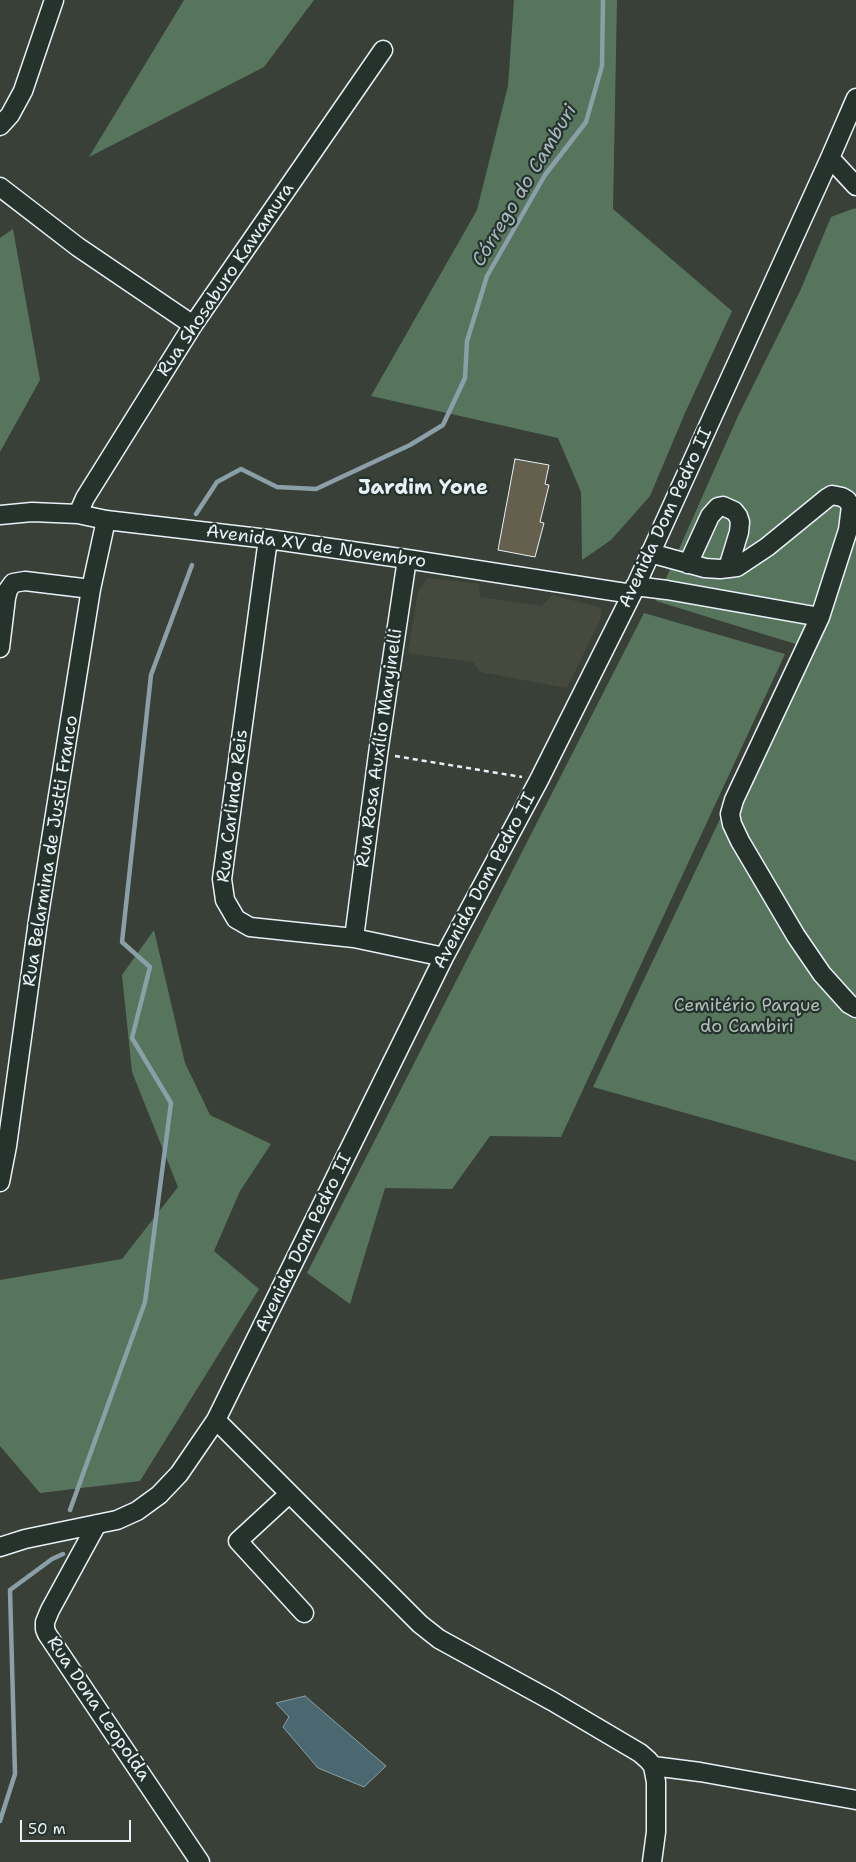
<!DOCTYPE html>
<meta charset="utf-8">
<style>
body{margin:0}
#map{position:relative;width:856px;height:1862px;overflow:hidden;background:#394037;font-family:"Shantell Sans",sans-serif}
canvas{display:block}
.scale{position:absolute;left:20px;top:1820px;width:111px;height:22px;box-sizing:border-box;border:2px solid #e8f1f8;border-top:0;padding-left:6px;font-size:15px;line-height:18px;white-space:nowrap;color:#e8f1f8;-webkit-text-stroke:4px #26332d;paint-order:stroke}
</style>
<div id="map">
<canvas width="856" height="1862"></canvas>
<div class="scale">50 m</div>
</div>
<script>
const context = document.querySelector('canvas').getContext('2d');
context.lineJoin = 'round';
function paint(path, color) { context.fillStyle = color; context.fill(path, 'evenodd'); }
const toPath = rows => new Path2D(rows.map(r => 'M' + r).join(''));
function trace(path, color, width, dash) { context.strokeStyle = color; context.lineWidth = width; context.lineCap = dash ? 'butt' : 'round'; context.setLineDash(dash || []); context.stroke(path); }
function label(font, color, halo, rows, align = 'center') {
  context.font = font + ' "Shantell Sans",sans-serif'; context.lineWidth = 4.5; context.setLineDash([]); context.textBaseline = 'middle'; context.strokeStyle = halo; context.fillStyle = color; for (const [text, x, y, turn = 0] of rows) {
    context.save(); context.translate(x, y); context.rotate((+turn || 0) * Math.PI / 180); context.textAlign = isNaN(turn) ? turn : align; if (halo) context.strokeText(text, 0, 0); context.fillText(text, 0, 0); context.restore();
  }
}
paint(toPath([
 [427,578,479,584,480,597,541,606,553,595,602,608,600,620,567,688,480,672,473,662,408,653,418,592]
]), '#464a3e');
paint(toPath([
 [184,0,314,0,264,67,89,157],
 [514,0,617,0,613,209,732,311,685,413,650,496,611,540,582,560,581,492,558,438,371,396,477,210,508,86],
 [855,208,856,209,856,1161,593,1087,802,646,656,601,738,416,801,289,831,217],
 [13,229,40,380,0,452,0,238],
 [644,613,785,654,561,1137,490,1136,452,1189,385,1188,350,1304,307,1273],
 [154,930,185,1063,210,1115,271,1144,240,1191,214,1251,259,1289,140,1481,40,1493,0,1446,0,1280,122,1259,178,1187,132,1072,122,975]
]), '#57755d');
const water = toPath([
 [305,1696,386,1766,364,1787,318,1768,283,1727,289,1717,276,1703,305,1696]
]);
paint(water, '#4b6871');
trace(water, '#8a9fa7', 1);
trace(toPath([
 [196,514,217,482,241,469,277,487,316,489,410,445,443,425,465,378,467,341,487,276,545,175,586,122,602,66,603,0],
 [70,1510,145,1302,171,1103,132,1038,150,967,122,942,151,675,192,565],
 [0,1821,15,1774,10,1590,52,1559,63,1554]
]), '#8a9fa7', 4.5);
const building = toPath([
 [515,459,549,465,545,484,549,485,540,522,544,523,535,557,498,550,515,459]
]);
paint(building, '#65604e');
trace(building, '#e8f1f8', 1);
const minor = toPath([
 [0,126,10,115,23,91,54,0],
 [830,158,856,186],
 [0,187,78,247,193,325],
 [78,514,85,498,193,325,383,50],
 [0,515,32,512,78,514,106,520,268,539,407,559,632,594],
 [268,539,222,879,225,900,236,919,250,927,354,938,444,957],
 [650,553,705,568,720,569,737,567,767,547,827,498,832,495,842,497,847,500,851,506,848,530,820,617],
 [688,564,710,516,718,507,723,506,734,511,738,516,740,522,739,532,728,568],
 [635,586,667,590,820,617,734,800,730,814,732,824,740,841,796,936,822,974,849,1004,856,1008],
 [0,648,6,598,8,590,13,583,25,581,91,589],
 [354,938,378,754,407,559],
 [0,1182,7,1146,38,921,91,589,106,520],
 [216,1420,420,1624,439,1639,552,1701,640,1753,648,1760,653,1766,656,1782,656,1832,652,1862],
 [289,1494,238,1541,304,1613],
 [97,1524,50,1610,45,1622,45,1629,47,1634,200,1862],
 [0,1547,25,1539,117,1520,137,1511,159,1495,179,1474,216,1420,444,957,539,780,632,594,830,158,856,98],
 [653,1766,700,1772,856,1800]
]);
trace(minor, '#e8f1f8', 21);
trace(toPath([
 [395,756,522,777]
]), '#e8f1f8', 2.5, [5, 4]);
trace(minor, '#26332d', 18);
label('18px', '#e8f1f8', '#26332d', [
 ["Rua Shosaburo Kawamura",226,280,-56],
 ["Avenida Dom Pedro II",666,518,-65],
 ["Avenida XV de Novembro",316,547,8],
 ["Rua Rosa Auxílio Maryinelli",380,748,-82],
 ["Rua Carlindo Reis",233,806,-83],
 ["Rua Belarmina de Justti Franco",51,851,-81],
 ["Avenida Dom Pedro II",485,881,-62],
 ["Avenida Dom Pedro II",304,1243,-64],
 ["Rua Dona Leopolda",98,1709,56]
]);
label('18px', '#aebfba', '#26332d', [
 ["Cemitério Parque",747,1006],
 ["do Cambiri",747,1027]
]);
label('italic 19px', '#a9bac2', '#26332d', [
 ["Córrego do Camburi",525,186,-59]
]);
label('bold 20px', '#e8f1f8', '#26332d', [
 ["Jardim Yone",423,489]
]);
</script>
